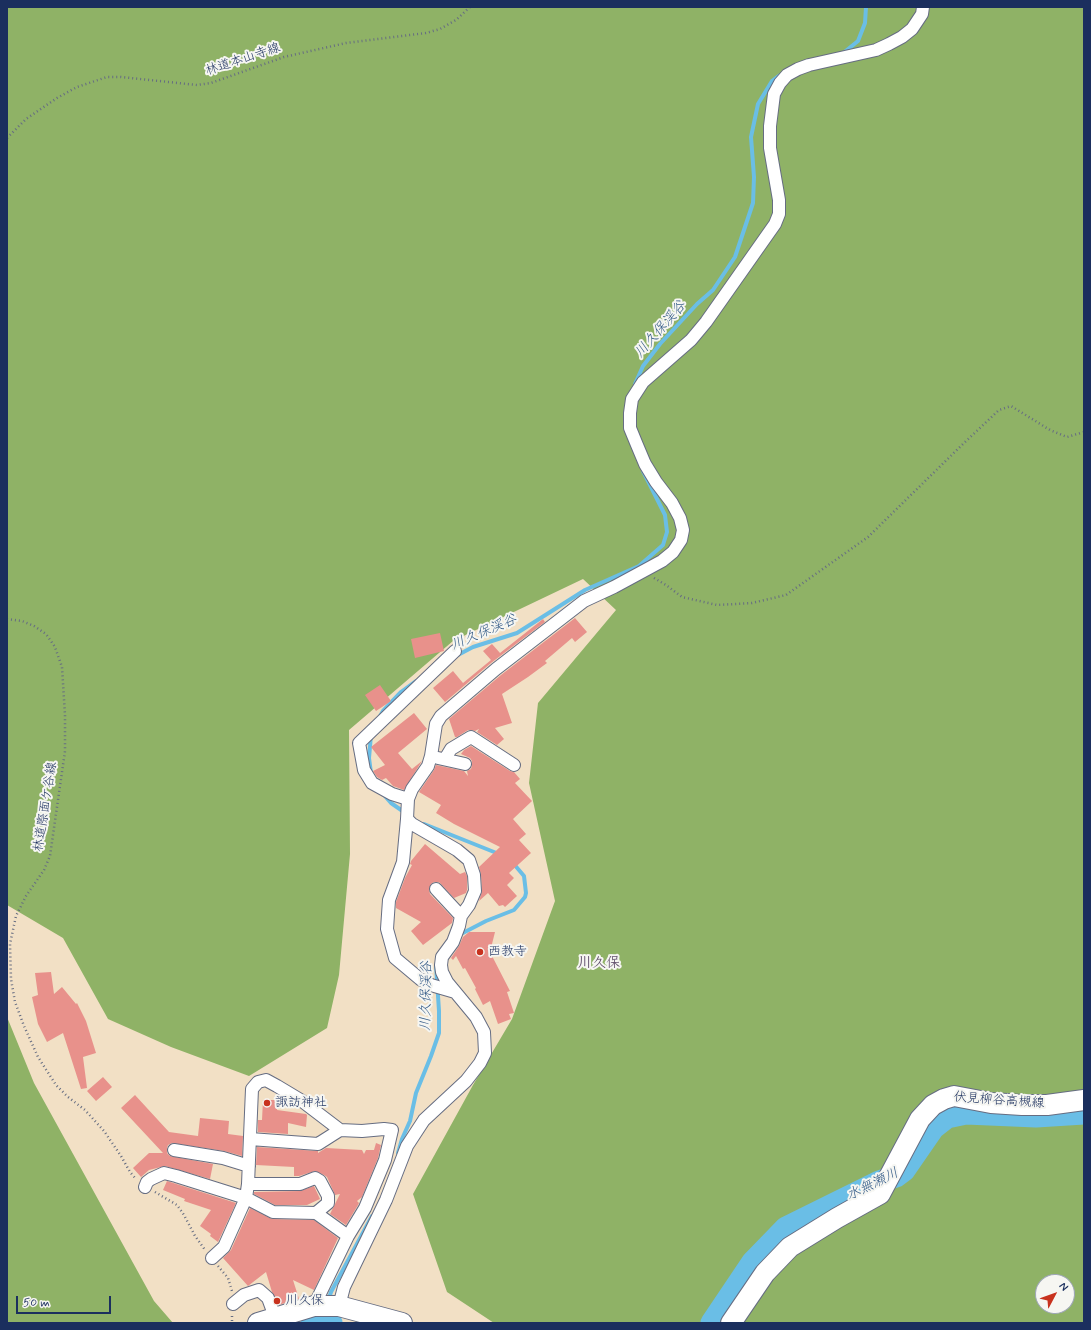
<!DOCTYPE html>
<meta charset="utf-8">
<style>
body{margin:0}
#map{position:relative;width:1091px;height:1330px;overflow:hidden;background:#f2e0c5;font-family:Mynerve,sans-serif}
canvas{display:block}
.frame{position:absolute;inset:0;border:8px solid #1b2f5e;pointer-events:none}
.north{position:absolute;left:1035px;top:1274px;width:40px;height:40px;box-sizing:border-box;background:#f6f6f2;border:1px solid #9ea6b7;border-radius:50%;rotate:49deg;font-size:11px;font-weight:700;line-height:16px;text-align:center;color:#1b2f5e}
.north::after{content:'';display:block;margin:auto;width:14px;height:18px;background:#c8321e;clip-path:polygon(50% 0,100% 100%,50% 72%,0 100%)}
.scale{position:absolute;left:16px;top:1296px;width:95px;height:18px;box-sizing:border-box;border:2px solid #1b2f5e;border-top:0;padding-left:5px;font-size:12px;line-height:14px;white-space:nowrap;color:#1b2f5e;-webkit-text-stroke:3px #f6f6f2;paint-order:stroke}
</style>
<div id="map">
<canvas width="1091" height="1330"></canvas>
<div class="frame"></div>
<div class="north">N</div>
<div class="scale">50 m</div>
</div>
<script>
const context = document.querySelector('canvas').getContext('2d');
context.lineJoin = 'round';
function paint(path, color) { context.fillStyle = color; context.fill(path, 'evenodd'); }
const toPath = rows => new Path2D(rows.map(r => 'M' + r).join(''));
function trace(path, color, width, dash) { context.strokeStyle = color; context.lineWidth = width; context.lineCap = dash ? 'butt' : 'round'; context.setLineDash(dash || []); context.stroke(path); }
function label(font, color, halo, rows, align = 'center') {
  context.font = font + ' Mynerve,"Klee One",sans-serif'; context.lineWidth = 4; context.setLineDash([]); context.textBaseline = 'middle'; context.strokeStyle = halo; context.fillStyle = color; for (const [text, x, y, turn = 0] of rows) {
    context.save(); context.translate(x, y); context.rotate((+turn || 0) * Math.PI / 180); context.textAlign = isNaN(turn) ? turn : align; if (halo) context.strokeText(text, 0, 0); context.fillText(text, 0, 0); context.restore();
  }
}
paint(toPath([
 [7,7,1084,7,1084,1323,494,1323,447,1292,413,1194,473,1085,512,1019,555,901,529,783,538,703,616,610,583,579,453,641,349,730,350,854,339,975,327,1028,249,1076,171,1047,108,1019,63,938,7,905],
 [1043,1282,1067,1282,1067,1306,1043,1306],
 [7,1017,34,1083,154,1301,173,1323,7,1323]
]), '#8fb266');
trace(toPath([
 [842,54,858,41,865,23,866,7],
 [635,384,643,366,660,344,697,304,713,290,735,257,753,203,754,177,751,137,758,104,772,81,780,75],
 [456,656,473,647,517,633,585,590,639,566,663,545,667,532,665,515,643,471],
 [379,718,383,711,401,692,416,681],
 [371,735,369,758,371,773],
 [384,795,391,803,404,812],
 [424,824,499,854],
 [459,935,486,921,514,910,525,897,526,893,524,876,513,863],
 [398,1153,402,1139,410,1121,416,1093,431,1056,439,1033,439,1011,436,965],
 [328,1301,331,1292,372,1216],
 [321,1321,324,1311]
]), '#6abee6', 4);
trace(toPath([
 [312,1323,321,1321,331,1323],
 [712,1323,753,1262,786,1228,879,1182,896,1176,904,1170,933,1128,947,1117,966,1113,1036,1116,1084,1113]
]), '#6abee6', 23);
paint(toPath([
 [575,618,587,632,575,642,572,638,545,661,547,663,528,677,502,694,512,723,495,728,504,739,497,745,477,732,479,729,475,731,472,730,468,730,457,737,455,737,449,719,501,675],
 [543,619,545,622,491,663,445,702,433,688,453,671,463,683,491,660,483,651,492,644,500,653],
 [440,633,444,651,415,658,411,639],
 [380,685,391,701,376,711,365,695],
 [414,713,427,729,398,753,412,769,422,761,404,790,393,786,386,778,382,780,377,777,373,771,385,765,371,747],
 [471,746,510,771,514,772,520,779,515,783,532,801,513,819,526,834,519,840,531,853,509,873,514,878,507,885,517,896,505,907,503,905,499,906,488,893,479,901,482,891,481,875,479,867,500,847,454,824,436,813,441,805,419,792,434,770,436,765,464,771,468,776,467,771,471,769,472,765,472,761,470,758,461,754,464,750],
 [425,844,460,874,465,872,467,876,467,890,466,893,454,898,439,882,434,882,431,884,429,890,430,894,453,918,452,923,423,945,411,931,421,922,396,908,396,902,405,878,412,865,410,864,411,861],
 [469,932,495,932,490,952,510,991,507,992,514,1013,509,1014,511,1019,498,1024,490,1001,483,1005,475,989,476,988,465,968,463,969,456,956,453,960,451,958,459,946,463,937],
 [51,972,54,994,62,987,76,1004,77,1003,86,1021,96,1053,83,1057,87,1088,81,1089,63,1033,47,1042,38,1024,32,997,38,995,35,973],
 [103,1077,112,1087,96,1101,87,1091],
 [135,1095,169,1132,198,1136,200,1118,229,1121,228,1134,243,1136,242,1156,224,1151,172,1143,168,1145,167,1148,167,1153,170,1156,213,1164,210,1179,165,1166,149,1170,141,1177,133,1168,149,1153,163,1153,121,1108],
 [263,1100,278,1100,277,1110,306,1114,307,1115,306,1127,288,1123,288,1134,258,1132,258,1120,262,1120],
 [376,1143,381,1145,378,1158,362,1197,357,1201,359,1203,358,1205,346,1225,330,1214,340,1194,335,1195,327,1177,324,1175,315,1171,299,1176,294,1176,294,1167,256,1165,257,1147,318,1151,318,1153,326,1148,362,1150,364,1154,366,1150,374,1150],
 [167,1181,236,1203,218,1242,210,1236,211,1234,200,1226,211,1210,184,1201,185,1199,163,1190],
 [314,1186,320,1199,307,1205,275,1205,254,1194,254,1192,300,1191],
 [250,1208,272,1219,314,1220,338,1238,314,1290,293,1280,299,1299,278,1305,272,1292,266,1272,248,1286,223,1258,231,1250]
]), '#e8918b');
const street = toPath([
 [438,758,465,764],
 [445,759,451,749,471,737,514,765],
 [408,799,392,794,372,783,364,770,359,743,455,651],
 [407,819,403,862,389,900,387,929,395,958,420,979,431,985,455,992],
 [436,889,461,916],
 [250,1139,318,1144,340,1130,362,1131,384,1129,392,1130,385,1160,365,1208,348,1236,314,1306],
 [174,1150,223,1158,249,1166],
 [248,1184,300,1184,315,1178,320,1181,328,1196,328,1203,316,1213],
 [145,1187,147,1182,151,1179,164,1173,176,1176,246,1198,273,1212,316,1213,348,1236],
 [212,1258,224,1247,246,1198,248,1184,252,1089,258,1082,266,1080,277,1086,302,1101,340,1130],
 [233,1304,244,1295,259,1290,268,1298,275,1317],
 [339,1306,344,1287,386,1200,407,1146,424,1120,466,1081,480,1063,485,1053,484,1032,476,1017,447,982,442,972,441,965,442,957,453,942,459,926,461,916,469,905,475,891,474,875,469,860,457,850,412,824,407,819,408,799,412,789,428,766,431,756,436,724,441,716,496,669,584,601,614,587,662,561,673,552,681,540,683,530,680,518,672,503,656,482,645,464,637,445,630,428,630,413,632,399,643,382,691,340,706,322,775,224,779,214,779,200,770,148,770,126,774,94,780,83,787,75,798,69,809,65,876,50,889,44,902,37,912,29,922,14,923,7]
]);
const primary = toPath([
 [258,1323,314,1306,339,1306,402,1323],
 [731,1323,765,1273,790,1247,837,1218,880,1194,920,1119,933,1105,944,1099,954,1096,991,1103,1022,1105,1047,1105,1084,1100]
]);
trace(street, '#666d82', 14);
trace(primary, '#666d82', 22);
trace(toPath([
 [7,138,26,119,57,98,77,87,107,77,121,77,197,85,211,83,284,57,346,43,426,33,440,29,456,20,470,7],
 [654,578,666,585,682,597,717,605,752,603,786,595,868,537,966,441,999,410,1011,406,1050,430,1067,437,1084,432],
 [7,619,22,621,34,626,46,634,55,647,62,667,65,715,65,751,50,856,44,870,26,896,16,916,10,944,11,979,15,1002,24,1026,38,1057,56,1085,68,1097,85,1110,104,1131,121,1156,130,1172,136,1179],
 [155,1192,177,1205,184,1215,195,1236,205,1250],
 [218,1266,228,1278,232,1291],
 [232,1316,232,1323]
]), '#666d82', 2.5, [1, 3]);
trace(street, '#fff', 12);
trace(primary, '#fff', 20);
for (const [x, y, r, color] of [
 [480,952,4,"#c8321e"],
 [267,1103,4,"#c8321e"],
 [277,1301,4,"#c8321e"]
]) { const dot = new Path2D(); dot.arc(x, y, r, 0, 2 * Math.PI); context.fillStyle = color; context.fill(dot); trace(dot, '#f6f6f2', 1.5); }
label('13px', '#1b2f5e', '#f6f6f2', [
 ["林道本山寺線",243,60,-18],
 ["林道際面ケ谷線",46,807,-81],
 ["伏見柳谷高槻線",999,1101,4]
]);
label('13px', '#1b2f5e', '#f6f6f2', [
 ["西教寺",488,952],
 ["諏訪神社",275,1103],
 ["川久保",285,1301]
], 'left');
label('italic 14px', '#335a87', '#f6f6f2', [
 ["川久保渓谷",661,330,-49],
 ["川久保渓谷",484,633,-23],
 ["川久保渓谷",427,996,-89],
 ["水無瀬川",873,1185,-26]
]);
label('bold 14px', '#63516e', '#f6f6f2', [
 ["川久保",599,964]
]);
</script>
